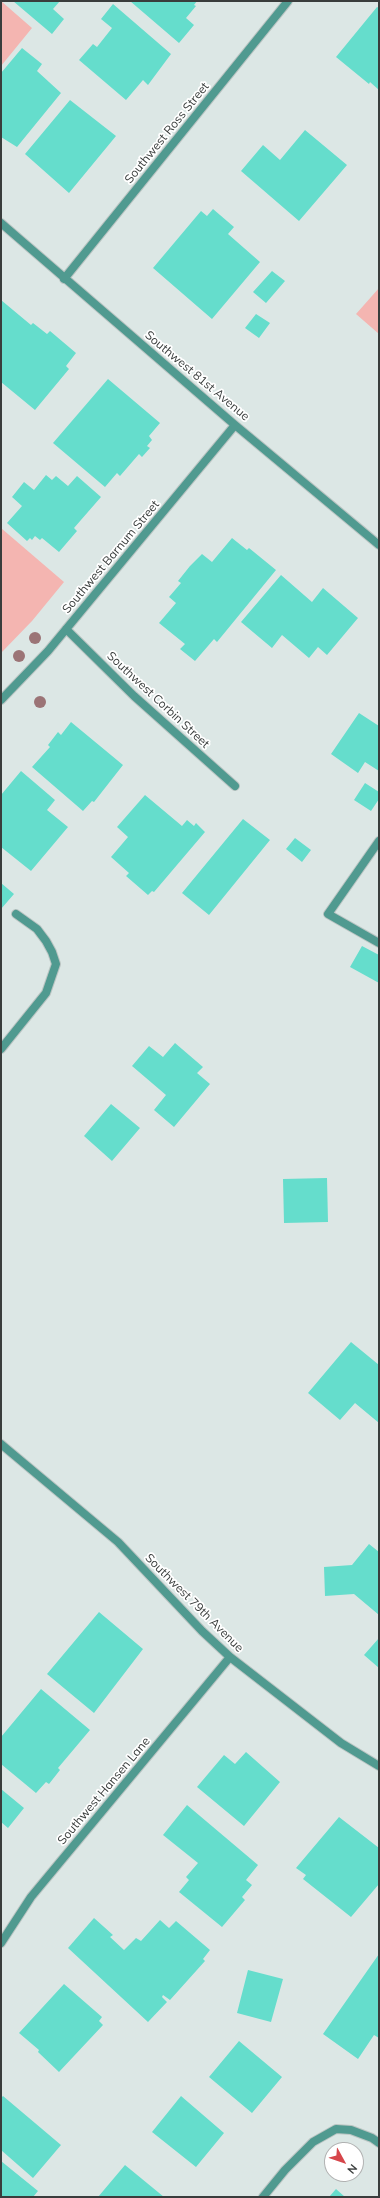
<!DOCTYPE html>
<style>
body{margin:0}
#map{position:relative;width:380px;height:2198px;overflow:hidden;background:#dce7e5;font-family:Mulish,sans-serif}
canvas{display:block}
.frame{position:absolute;inset:0;border:2px solid #393d3c;pointer-events:none}
.north{position:absolute;left:324px;top:2142px;width:40px;height:40px;box-sizing:border-box;background:#fff;border:1px solid #b0b1b1;border-radius:50%;rotate:130deg;font-size:11px;font-weight:700;line-height:16px;text-align:center;color:#393d3c}
.north::after{content:'';display:block;margin:auto;width:14px;height:18px;background:#d6464b;clip-path:polygon(50% 0,100% 100%,50% 72%,0 100%)}
</style>
<div id="map">
<canvas width="380" height="2198"></canvas>
<div class="frame"></div>
<div class="north">N</div>
</div>
<script>
const context = document.querySelector('canvas').getContext('2d');
context.lineJoin = 'round';
function paint(path, color) { context.fillStyle = color; context.fill(path, 'evenodd'); }
const toPath = rows => new Path2D(rows.map(r => 'M' + r).join(''));
function trace(path, color, width, dash) { context.strokeStyle = color; context.lineWidth = width; context.lineCap = dash ? 'butt' : 'round'; context.setLineDash(dash || []); context.stroke(path); }
function label(font, color, halo, rows, align = 'center') {
  context.font = font + ' Mulish,sans-serif'; context.lineWidth = 3.5; context.setLineDash([]); context.textBaseline = 'middle'; context.strokeStyle = halo; context.fillStyle = color; for (const [text, x, y, turn = 0] of rows) {
    context.save(); context.translate(x, y); context.rotate((+turn || 0) * Math.PI / 180); context.textAlign = isNaN(turn) ? turn : align; if (halo) context.strokeText(text, 0, 0); context.fillText(text, 0, 0); context.restore();
  }
}
paint(toPath([
 [1,1,32,28,1,66],
 [379,288,379,334,356,314],
 [1,528,64,582,32,621,1,653]
]), '#f4b5b1');
paint(toPath([
 [13,1,60,1,53,9,64,19,52,34],
 [130,1,197,1,194,5,196,6,186,18,194,25,179,43],
 [113,4,171,54,148,85,143,80,126,100,79,60,93,44,97,47,112,28,101,19],
 [377,7,379,8,379,90,370,82,369,84,336,57],
 [22,48,42,64,37,71,61,93,17,147,1,137,1,73],
 [70,100,116,136,69,193,25,154],
 [305,130,347,165,299,221,241,171,263,145,280,160],
 [213,209,234,227,228,234,260,262,212,319,153,268,201,211,207,216],
 [272,271,285,281,266,303,253,292],
 [1,300,31,325,33,323,47,334,50,331,76,353,66,366,69,369,35,410,1,382],
 [256,314,270,323,259,338,245,328],
 [108,379,160,423,149,436,152,440,147,446,150,448,142,457,139,454,120,476,117,473,105,487,53,443],
 [46,475,52,480,56,476,68,486,77,476,101,497,74,528,77,531,59,552,42,538,40,540,35,536,32,540,30,538,27,541,7,523,22,506,12,497,24,482,34,490],
 [232,538,247,550,249,548,276,570,217,642,214,639,195,661,180,649,185,644,159,623,176,603,169,597,181,583,178,581,190,566,202,554,212,562],
 [281,575,312,602,323,588,358,618,327,655,318,647,309,658,282,635,272,648,241,622],
 [359,713,379,726,379,771,365,762,358,773,331,754],
 [71,722,123,765,94,802,92,801,83,811,32,767,50,747,48,745,58,732,61,735],
 [21,771,55,800,47,810,68,827,31,871,1,847,1,795],
 [365,783,379,792,379,799,371,811,354,800],
 [145,795,182,826,187,820,194,826,196,823,205,832,154,892,152,891,148,895,126,876,129,873,111,857,128,837,117,827],
 [243,819,270,840,209,915,182,893],
 [295,838,311,850,302,862,286,849],
 [1,883,14,894,1,909],
 [362,946,379,955,379,983,350,967],
 [175,1043,203,1067,197,1073,210,1084,174,1127,154,1110,166,1095,132,1066,149,1046,163,1057],
 [111,1104,140,1128,112,1161,84,1136],
 [327,1178,328,1222,284,1223,283,1179],
 [351,1342,379,1365,379,1423,355,1403,340,1420,308,1393],
 [369,1544,379,1552,379,1615,354,1594,325,1596,324,1567,352,1565],
 [99,1612,143,1649,94,1713,47,1674],
 [379,1638,379,1668,364,1655],
 [41,1689,90,1730,58,1768,60,1770,49,1784,46,1782,36,1793,1,1764,1,1737],
 [246,1752,280,1782,244,1826,197,1787,224,1755,235,1764],
 [1,1789,24,1808,8,1828,1,1822],
 [187,1805,258,1865,246,1880,252,1885,242,1897,245,1900,222,1927,179,1892,189,1880,186,1877,198,1863,163,1835],
 [339,1817,379,1848,379,1884,351,1917,303,1879,306,1875,296,1868],
 [94,1918,113,1935,110,1937,124,1950,136,1938,141,1941,160,1920,169,1928,176,1921,210,1950,203,1959,205,1961,170,2000,163,1995,162,1997,167,2002,148,2022,68,1948],
 [379,1954,379,2038,374,2035,358,2059,323,2034],
 [248,1970,283,1979,271,2022,237,2013],
 [64,1984,102,2017,99,2021,103,2025,59,2072,38,2052,39,2050,19,2033],
 [239,2041,282,2077,252,2113,209,2077],
 [3,2096,61,2145,33,2178,1,2150,1,2098],
 [181,2096,224,2133,196,2167,152,2132],
 [1,2161,38,2191,33,2197,1,2197],
 [125,2165,164,2197,98,2197],
 [336,2189,345,2197,329,2197]
]), '#65ddcc');
const service = toPath([
 [379,841,328,914,379,943],
 [1,1049,46,993,56,964,52,952,46,941,37,929,16,914]
]);
const minor = toPath([
 [1,223,235,425,379,545],
 [64,279,288,1],
 [66,629,134,696,235,786],
 [1,700,48,651,235,425],
 [1,1444,118,1542,202,1631,230,1657,341,1743,379,1766],
 [1,1943,31,1897,230,1657],
 [263,2197,285,2170,313,2142,336,2129,351,2130,372,2138,379,2143]
]);
trace(service, '#bbc5c3', 10);
trace(minor, '#bbc5c3', 10);
trace(service, '#509a90', 8);
trace(minor, '#509a90', 8);
context.fillStyle = '#9b7476';
for (const [x, y] of [
 [35,638],
 [19,656],
 [40,702]
]) { context.beginPath(); context.arc(x, y, 6, 0, 2 * Math.PI); context.fill(); }
label('12px', '#393d3c', '#fff', [
 ["Southwest Ross Street",167,133,-51],
 ["Southwest 81st Avenue",197,376,40],
 ["Southwest Barnum Street",111,557,-50],
 ["Southwest Corbin Street",158,700,43],
 ["Southwest 79th Avenue",194,1603,45],
 ["Southwest Hansen Lane",104,1791,-50]
]);
</script>
